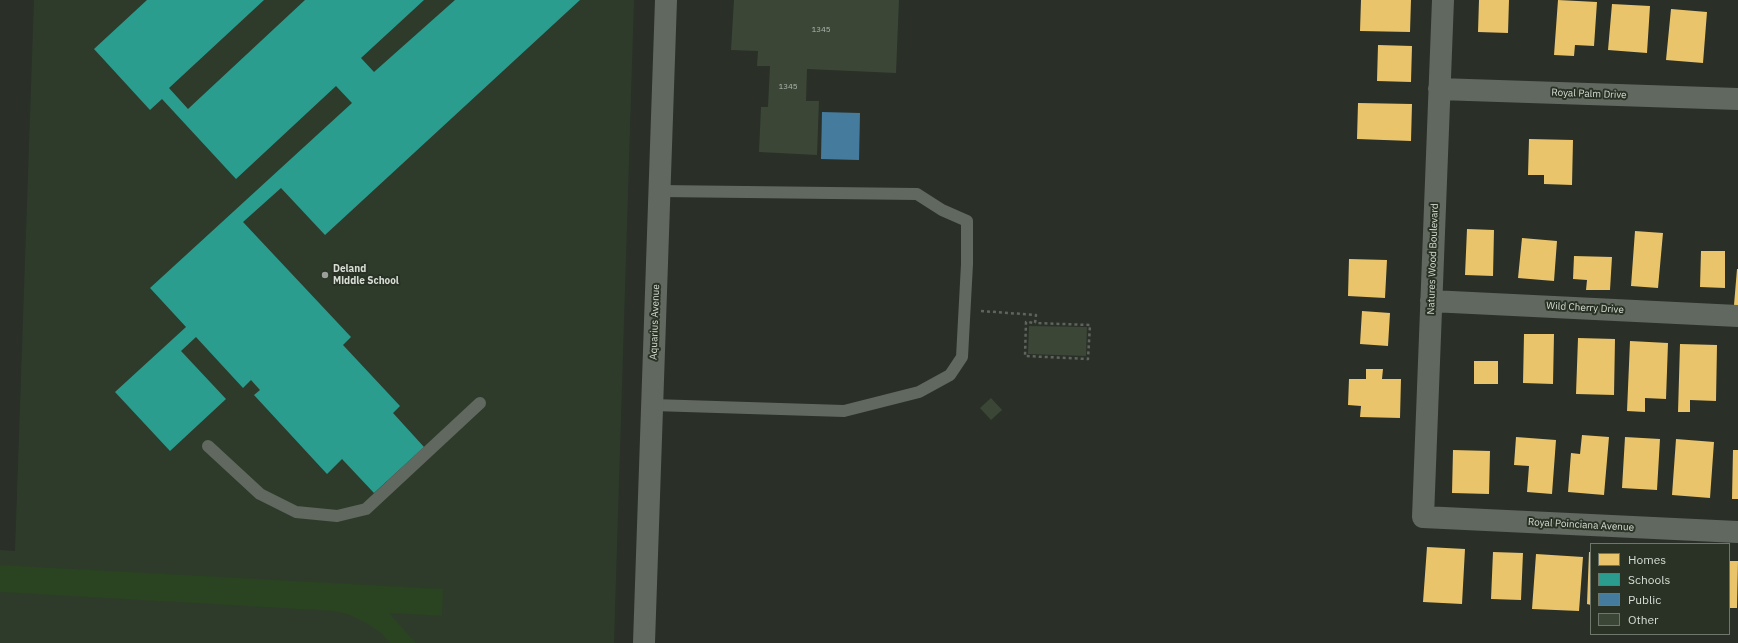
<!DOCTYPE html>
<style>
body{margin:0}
#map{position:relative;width:1738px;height:643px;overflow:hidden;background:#2a2f28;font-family:"IBM Plex Sans",sans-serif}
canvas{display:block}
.legend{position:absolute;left:1590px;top:543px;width:140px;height:92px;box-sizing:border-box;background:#293225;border:1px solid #6f766b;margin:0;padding:5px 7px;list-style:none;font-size:12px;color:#d7ddd5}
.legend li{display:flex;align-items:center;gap:8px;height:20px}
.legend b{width:20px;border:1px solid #6f766b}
</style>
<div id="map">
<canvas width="1738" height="643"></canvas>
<ul class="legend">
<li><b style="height:11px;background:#e9c46a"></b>Homes</li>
<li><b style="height:11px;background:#2a9d8f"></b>Schools</li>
<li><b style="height:11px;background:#457b9d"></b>Public</li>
<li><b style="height:11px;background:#3b4637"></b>Other</li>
</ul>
</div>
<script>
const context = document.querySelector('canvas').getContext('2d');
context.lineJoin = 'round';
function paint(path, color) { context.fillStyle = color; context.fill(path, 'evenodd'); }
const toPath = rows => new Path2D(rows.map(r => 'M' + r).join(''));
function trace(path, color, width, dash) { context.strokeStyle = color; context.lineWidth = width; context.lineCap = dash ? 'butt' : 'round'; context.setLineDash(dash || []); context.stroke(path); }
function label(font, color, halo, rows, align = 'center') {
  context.font = font + ' "IBM Plex Sans",sans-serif'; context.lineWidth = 4; context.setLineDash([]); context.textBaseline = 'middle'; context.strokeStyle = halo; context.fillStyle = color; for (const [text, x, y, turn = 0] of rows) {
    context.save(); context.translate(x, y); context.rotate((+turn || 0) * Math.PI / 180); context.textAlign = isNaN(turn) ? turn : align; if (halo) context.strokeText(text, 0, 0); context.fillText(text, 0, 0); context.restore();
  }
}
paint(toPath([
 [34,0,634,0,614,643,0,643,0,550,15,551]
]), '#2e3b2b');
paint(toPath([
 [0,565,443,589,442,616,389,613,416,643,390,643,381,633,366,623,350,615,333,611,0,592]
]), '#2a4321');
paint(toPath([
 [1361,0,1411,0,1410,32,1360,31],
 [1479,0,1509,0,1508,33,1478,32],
 [1558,0,1597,2,1594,46,1575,45,1574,56,1554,55],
 [1612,4,1650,6,1647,53,1608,50],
 [1671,9,1707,12,1703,63,1666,60],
 [1378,45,1412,46,1411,82,1377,81],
 [1358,103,1412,104,1411,141,1357,139],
 [1529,139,1573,140,1572,185,1544,184,1544,175,1528,175],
 [1467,229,1494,230,1493,276,1465,275],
 [1635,231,1663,233,1658,288,1631,286],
 [1522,238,1557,241,1554,281,1518,278],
 [1701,251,1725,251,1725,288,1700,287],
 [1574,256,1612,257,1610,290,1586,290,1587,280,1573,279],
 [1349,259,1387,260,1385,298,1348,296],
 [1737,269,1738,269,1738,305,1734,305],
 [1362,311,1390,313,1388,346,1360,344],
 [1524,334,1554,334,1553,384,1523,383],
 [1578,338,1615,339,1614,395,1576,394],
 [1630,341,1668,343,1666,399,1645,398,1645,412,1627,411],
 [1680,344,1717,345,1716,401,1690,400,1690,412,1678,412],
 [1474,361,1498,361,1498,384,1474,384],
 [1366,369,1383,369,1382,379,1401,379,1400,418,1360,417,1361,406,1348,405,1349,379,1366,379],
 [1582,435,1609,437,1604,495,1568,492,1571,453,1580,454],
 [1516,437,1556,440,1552,494,1527,492,1529,466,1514,465],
 [1625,437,1660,439,1657,490,1622,488],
 [1676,439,1714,442,1710,498,1672,495],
 [1453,450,1490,451,1489,494,1452,493],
 [1733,450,1738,450,1738,499,1732,499],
 [1427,547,1465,549,1462,604,1423,602],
 [1493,552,1523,553,1521,600,1491,599],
 [1589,552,1591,552,1591,605,1587,604],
 [1536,554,1583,557,1579,611,1532,609],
 [1729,561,1738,561,1737,608,1729,608]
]), '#e9c46a');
paint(toPath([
 [147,0,264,0,169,88,188,109,305,0,424,0,361,58,374,72,455,0,580,0,325,235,281,188,243,222,351,337,343,345,400,406,393,413,424,447,374,493,342,459,327,474,254,395,260,390,251,380,243,388,196,337,181,351,226,399,170,451,115,392,186,327,150,288,352,103,336,86,236,179,162,99,150,110,94,49]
]), '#2a9d8f');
paint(toPath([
 [822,112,860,113,859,160,821,159]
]), '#457b9d');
paint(toPath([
 [734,0,899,0,896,73,807,69,806,101,819,101,817,155,759,152,761,107,768,107,770,66,757,66,758,51,731,50],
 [1029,326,1087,327,1086,356,1028,354],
 [991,398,1002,410,991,420,980,408]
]), '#3b4637');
trace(toPath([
 [981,311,1036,315,1035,323,1026,322,1025,356,1088,359,1090,325,1035,323]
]), '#5f645d', 2.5, [3, 3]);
trace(toPath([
 [653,405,844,411,919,392,950,375,962,357,967,264,967,221,942,210,917,194,660,191],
 [208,446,260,494,296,512,337,516,366,509,480,403]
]), '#61685f', 12);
trace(toPath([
 [1443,0,1423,517,1738,532],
 [1439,89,1738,99],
 [1431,301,1738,316]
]), '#61685f', 22);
trace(toPath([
 [644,643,666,0]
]), '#61685f', 22);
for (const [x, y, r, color] of [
 [325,275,4,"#9aa098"]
]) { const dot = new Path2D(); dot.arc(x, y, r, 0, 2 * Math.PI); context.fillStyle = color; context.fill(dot); trace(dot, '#293225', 1.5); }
label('8px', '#b0b7ae', null, [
 ["1345",821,30],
 ["1345",788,87]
]);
label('10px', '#d7ddd5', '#293225', [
 ["Royal Palm Drive",1589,94,2],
 ["Natures Wood Boulevard",1433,259,-88],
 ["Wild Cherry Drive",1585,308,3],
 ["Aquarius Avenue",655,322,-88],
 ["Royal Poinciana Avenue",1581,525,3]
]);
label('bold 10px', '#d7ddd5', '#293225', [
 ["Deland",333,269],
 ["Middle School",333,281]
], 'left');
</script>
